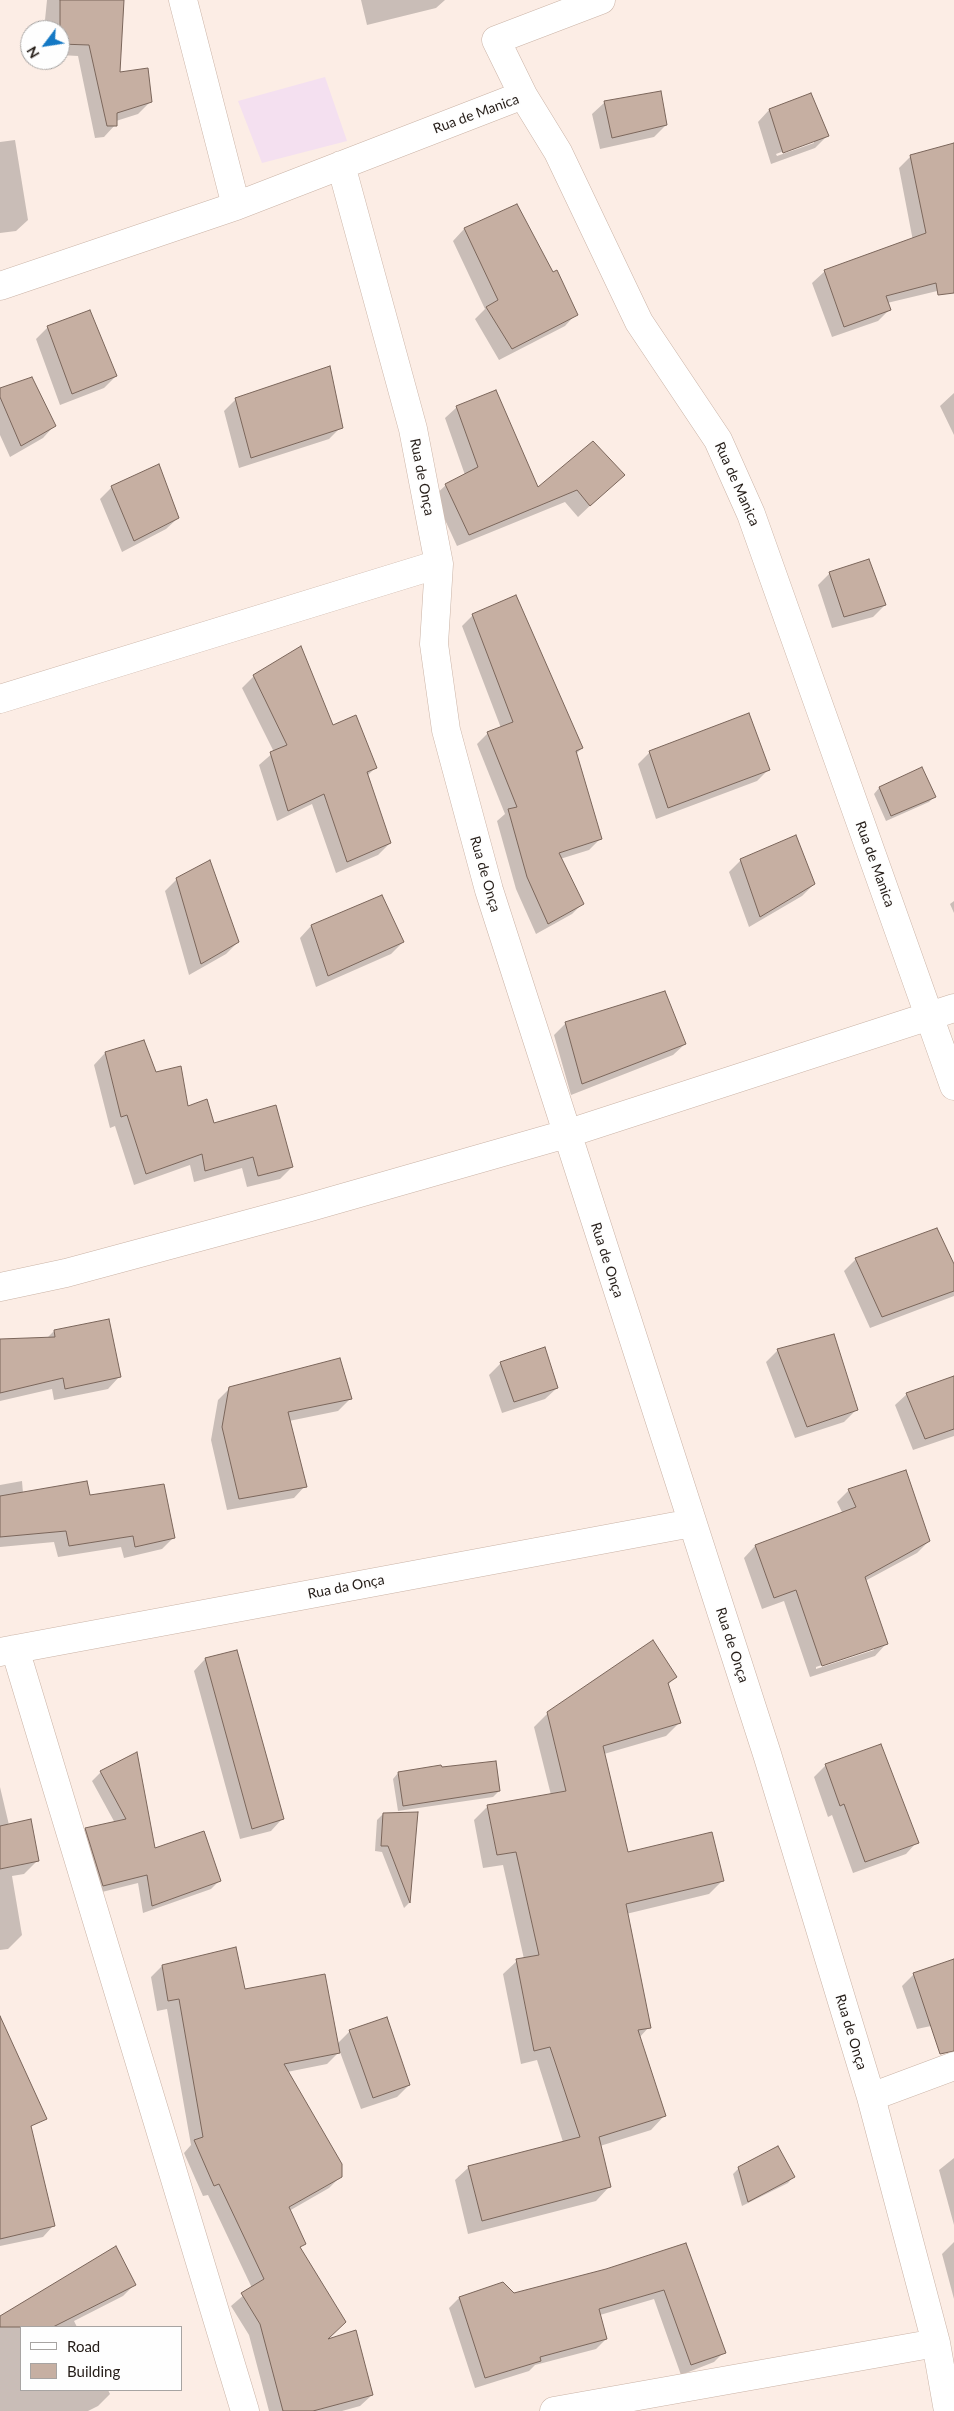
<!DOCTYPE html>
<meta charset="utf-8">
<style>
body{margin:0}
#map{position:relative;width:954px;height:2411px;overflow:hidden;background:#fcede5;font-family:Lato,sans-serif}
canvas{display:block}
.legend{position:absolute;left:20px;top:2326px;width:162px;height:65px;box-sizing:border-box;background:#fefefe;border:1px solid #a7a4a2;margin:0;padding:6px 9px;list-style:none;font-size:15px;color:#251d18}
.legend li{display:flex;align-items:center;gap:10px;height:25px}
.legend b{width:25px;border:1px solid #a7a4a2}
.north{position:absolute;left:20px;top:20px;width:50px;height:50px;box-sizing:border-box;background:#fefefe;border:1px solid #a7a4a2;border-radius:50%;rotate:239deg;font-size:14px;font-weight:700;line-height:20px;text-align:center;color:#251d18}
.north::after{content:'';display:block;margin:auto;width:18px;height:22px;background:#1478c4;clip-path:polygon(50% 0,100% 100%,50% 72%,0 100%)}
</style>
<div id="map">
<canvas width="954" height="2411"></canvas>
<ul class="legend">
<li><b style="height:6px;background:#fff"></b>Road</li>
<li><b style="height:14px;background:#c6afa2"></b>Building</li>
</ul>
<div class="north">N</div>
</div>
<script>
const context = document.querySelector('canvas').getContext('2d');
context.lineJoin = 'round';
function paint(path, color) { context.fillStyle = color; context.fill(path, 'evenodd'); }
const toPath = rows => new Path2D(rows.map(r => 'M' + r).join(''));
function trace(path, color, width, dash) { context.strokeStyle = color; context.lineWidth = width; context.lineCap = dash ? 'butt' : 'round'; context.setLineDash(dash || []); context.stroke(path); }
function label(font, color, halo, rows, align = 'center') {
  context.font = font + ' Lato,sans-serif'; context.lineWidth = 4; context.setLineDash([]); context.textBaseline = 'middle'; context.strokeStyle = halo; context.fillStyle = color; for (const [text, x, y, turn = 0] of rows) {
    context.save(); context.translate(x, y); context.rotate((+turn || 0) * Math.PI / 180); context.textAlign = isNaN(turn) ? turn : align; if (halo) context.strokeText(text, 0, 0); context.fillText(text, 0, 0); context.restore();
  }
}
paint(toPath([
 [325,77,347,141,262,163,238,101]
]), '#f4e0f0');
paint(toPath([
 [47,0,123,0,119,74,150,102,138,114,116,121,115,125,104,137,95,138,78,56,60,55,60,30,44,30],
 [361,0,445,0,436,8,367,25],
 [660,93,666,125,654,137,600,149,592,114,604,103],
 [769,110,827,136,815,148,771,164,758,122],
 [814,140,814,143,777,156,776,154],
 [15,140,28,220,16,231,0,233,0,142],
 [954,145,954,287,887,303,890,309,878,321,832,337,812,283,824,272,913,241,899,168,911,156],
 [516,205,576,314,565,326,499,360,475,319,485,309,453,241,464,229],
 [48,327,116,376,104,388,60,405,36,339],
 [0,389,54,426,43,438,10,457,0,435],
 [954,393,954,435,940,406],
 [236,399,341,427,329,439,239,468,224,411],
 [457,407,538,489,611,486,578,517,565,502,457,546,434,496,446,485,465,475,445,418],
 [112,487,178,518,166,529,122,552,100,499],
 [830,573,885,605,873,617,832,628,818,585],
 [473,615,582,748,576,754,600,839,589,850,560,859,583,903,572,914,536,934,516,889,497,821,505,814,477,744,488,733,501,728,462,626],
 [254,676,332,727,376,767,367,776,390,843,378,855,336,873,312,804,277,821,259,765,274,752,242,688],
 [650,752,768,770,757,781,656,819,638,764],
 [921,769,934,797,929,802,886,821,874,794,879,788],
 [741,860,814,884,802,896,749,927,729,872],
 [177,879,238,942,226,954,189,975,165,891],
 [954,901,954,913,950,904],
 [311,926,403,942,391,954,316,987,300,938],
 [566,1023,685,1044,673,1055,571,1095,554,1035],
 [105,1053,155,1073,187,1107,213,1124,292,1167,280,1179,247,1187,242,1168,194,1182,190,1165,134,1185,115,1126,110,1128,94,1065],
 [936,1229,954,1267,954,1296,870,1328,844,1271,855,1260],
 [54,1331,119,1377,108,1389,54,1400,52,1389,0,1401,0,1341,47,1338],
 [778,1350,856,1410,844,1422,795,1438,766,1362],
 [501,1363,557,1388,545,1399,502,1413,489,1375],
 [954,1378,954,1436,913,1450,895,1405,907,1394],
 [230,1388,350,1399,338,1411,289,1421,305,1486,294,1498,227,1510,211,1440,218,1400],
 [22,1481,23,1493,89,1497,174,1537,162,1549,124,1558,121,1547,58,1557,54,1542,0,1547,0,1485],
 [849,1490,929,1541,917,1553,865,1581,886,1644,875,1656,810,1677,784,1601,762,1609,744,1558,755,1546,843,1514,837,1502],
 [874,1647,874,1650,816,1669,816,1667],
 [236,1651,282,1819,271,1831,240,1839,194,1671,205,1659],
 [675,1677,668,1685,679,1723,666,1736,604,1754,627,1853,722,1881,709,1894,626,1914,649,2027,639,2038,664,2116,651,2130,600,2146,609,2187,596,2201,468,2234,455,2180,469,2167,563,2142,537,2060,521,2064,503,1974,517,1961,524,1959,503,1865,483,1868,474,1820,488,1806,551,1795,534,1727,548,1713],
 [826,1765,917,1842,906,1854,853,1873,832,1815,828,1817,814,1777],
 [101,1772,154,1850,219,1881,211,1889,143,1913,138,1883,94,1894,77,1838,86,1829,115,1823,92,1781],
 [398,1773,499,1791,493,1797,398,1811,393,1779],
 [0,1787,9,1825,38,1860,24,1874,12,1876,22,1935,8,1949,0,1950],
 [417,1813,409,1903,404,1908,382,1852,375,1851,377,1820,383,1814],
 [954,1960,954,2021,917,2029,902,1986,914,1974],
 [162,1966,244,1991,339,2052,327,2064,287,2072,340,2177,329,2188,289,2211,304,2243,299,2248,324,2342,372,2395,360,2406,342,2411,269,2411,249,2335,231,2306,252,2288,208,2195,203,2196,184,2153,191,2145,167,2009,157,2011,151,1977],
 [350,2031,409,2085,397,2097,361,2109,337,2044],
 [0,2157,53,2226,43,2237,0,2246],
 [954,2158,954,2225,939,2170],
 [739,2168,793,2177,788,2183,742,2206,733,2174],
 [954,2242,954,2299,942,2254],
 [686,2245,724,2352,714,2362,681,2375,654,2299,600,2315,606,2339,596,2349,535,2365,529,2371,475,2388,449,2308,459,2298,513,2294,606,2270],
 [135,2284,123,2296,74,2321,77,2327,21,2327,21,2390,108,2390,110,2394,98,2406,88,2411,0,2411,0,2317]
]), '#0003');
const building = toPath([
 [60,0,124,0,120,72,148,68,152,102,117,113,117,126,107,126,89,45,60,44,60,0],
 [661,91,667,125,612,138,604,101,661,91],
 [811,93,829,136,783,153,769,109,811,93],
 [954,143,954,293,938,295,936,283,886,296,891,310,844,327,824,270,926,233,910,155,954,143],
 [517,204,553,272,557,270,578,315,512,349,486,307,498,300,464,228,517,204],
 [90,310,117,376,72,394,47,326,90,310],
 [330,366,343,428,251,458,235,398,330,366],
 [32,377,56,426,21,446,0,397,0,388,32,377],
 [496,390,538,487,593,441,625,475,590,506,577,490,469,535,445,484,478,467,456,406,496,390],
 [159,464,179,518,134,541,111,486,159,464],
 [869,559,886,605,844,617,829,572,869,559],
 [516,595,583,748,576,751,602,839,559,853,584,904,548,924,527,877,508,809,517,807,487,732,513,722,472,614,516,595],
 [301,646,333,725,356,715,377,768,367,772,391,843,347,862,324,794,288,811,270,752,287,745,253,675,301,646],
 [749,713,770,770,668,808,649,751,749,713],
 [922,767,936,797,891,816,879,787,922,767],
 [796,835,815,884,760,917,740,859,796,835],
 [210,860,239,942,201,964,176,878,210,860],
 [382,895,404,942,328,976,311,925,382,895],
 [665,991,686,1044,582,1084,565,1022,665,991],
 [144,1040,156,1072,181,1066,188,1106,207,1099,214,1123,276,1105,293,1167,258,1176,253,1157,205,1171,202,1154,146,1174,127,1115,121,1117,105,1052,144,1040],
 [937,1228,954,1264,954,1291,882,1317,855,1258,937,1228],
 [109,1319,121,1377,65,1389,63,1378,0,1393,0,1339,55,1337,54,1330,109,1319],
 [834,1334,858,1410,807,1427,777,1349,834,1334],
 [545,1347,558,1388,514,1402,500,1362,545,1347],
 [340,1358,352,1399,288,1412,307,1487,239,1499,222,1427,229,1387,340,1358],
 [954,1376,954,1429,925,1439,906,1393,954,1376],
 [906,1470,930,1541,865,1577,888,1644,822,1666,796,1590,774,1598,755,1545,856,1507,848,1489,906,1470],
 [87,1481,90,1495,164,1484,175,1538,135,1547,133,1536,69,1546,66,1531,0,1537,0,1496,87,1481],
 [653,1640,677,1677,668,1683,681,1723,603,1746,628,1852,712,1832,724,1881,626,1904,651,2028,638,2030,666,2116,599,2137,611,2187,482,2221,468,2166,580,2137,550,2047,534,2051,516,1959,539,1955,516,1852,497,1855,487,1805,566,1791,547,1712,653,1640],
 [237,1650,284,1819,252,1829,205,1658,237,1650],
 [881,1744,919,1843,865,1862,844,1804,840,1806,825,1764,881,1744],
 [137,1752,155,1848,204,1831,221,1881,152,1906,147,1875,103,1886,85,1828,126,1819,100,1771,137,1752],
 [496,1761,500,1791,403,1806,398,1772,441,1765,442,1767,496,1761],
 [418,1812,410,1903,388,1846,381,1846,383,1813,418,1812],
 [31,1819,39,1861,0,1869,0,1826,31,1819],
 [236,1947,245,1989,325,1974,340,2053,284,2064,342,2164,342,2177,289,2207,306,2244,300,2247,346,2322,328,2339,356,2330,373,2395,313,2411,283,2411,260,2324,241,2293,264,2279,219,2184,214,2186,194,2140,203,2137,179,1999,168,2001,162,1965,236,1947],
 [954,1959,954,2051,940,2054,913,1973,954,1959],
 [0,2016,47,2119,31,2126,55,2226,0,2239,0,2016],
 [387,2017,410,2085,373,2098,349,2030,387,2017],
 [778,2146,795,2177,748,2202,738,2167,778,2146],
 [686,2243,726,2353,691,2365,664,2290,599,2309,607,2339,540,2357,541,2361,485,2378,459,2297,503,2282,514,2293,606,2269,686,2243],
 [116,2246,136,2285,53,2327,0,2327,0,2316,116,2246]
]);
paint(building, '#c6afa2');
trace(building, '#7b665b', 1);
const minor = toPath([
 [523,95,496,40,601,0],
 [341,165,413,429,439,564,434,644,446,730,489,890,767,1754,871,2097,936,2343,948,2411],
 [236,206,523,95,558,152,639,322,718,440,751,514,954,1086],
 [0,286,236,206,183,0],
 [0,699,439,564],
 [0,1287,66,1273,307,1208,566,1134,954,1008],
 [15,1649,245,2411],
 [0,1652,692,1523],
 [871,2097,954,2066],
 [554,2411,936,2343]
]);
trace(minor, '#cab3a6', 29);
trace(minor, '#fff', 28);
label('14px', '#251d18', '#fefefe', [
 ["Rua de Manica",476,114,-20],
 ["Rua de Onça",422,477,79],
 ["Rua de Manica",737,484,66],
 ["Rua de Manica",875,864,70],
 ["Rua de Onça",485,874,74],
 ["Rua de Onça",607,1260,72],
 ["Rua da Onça",346,1587,-11],
 ["Rua de Onça",732,1645,72],
 ["Rua de Onça",851,2032,73]
]);
</script>
